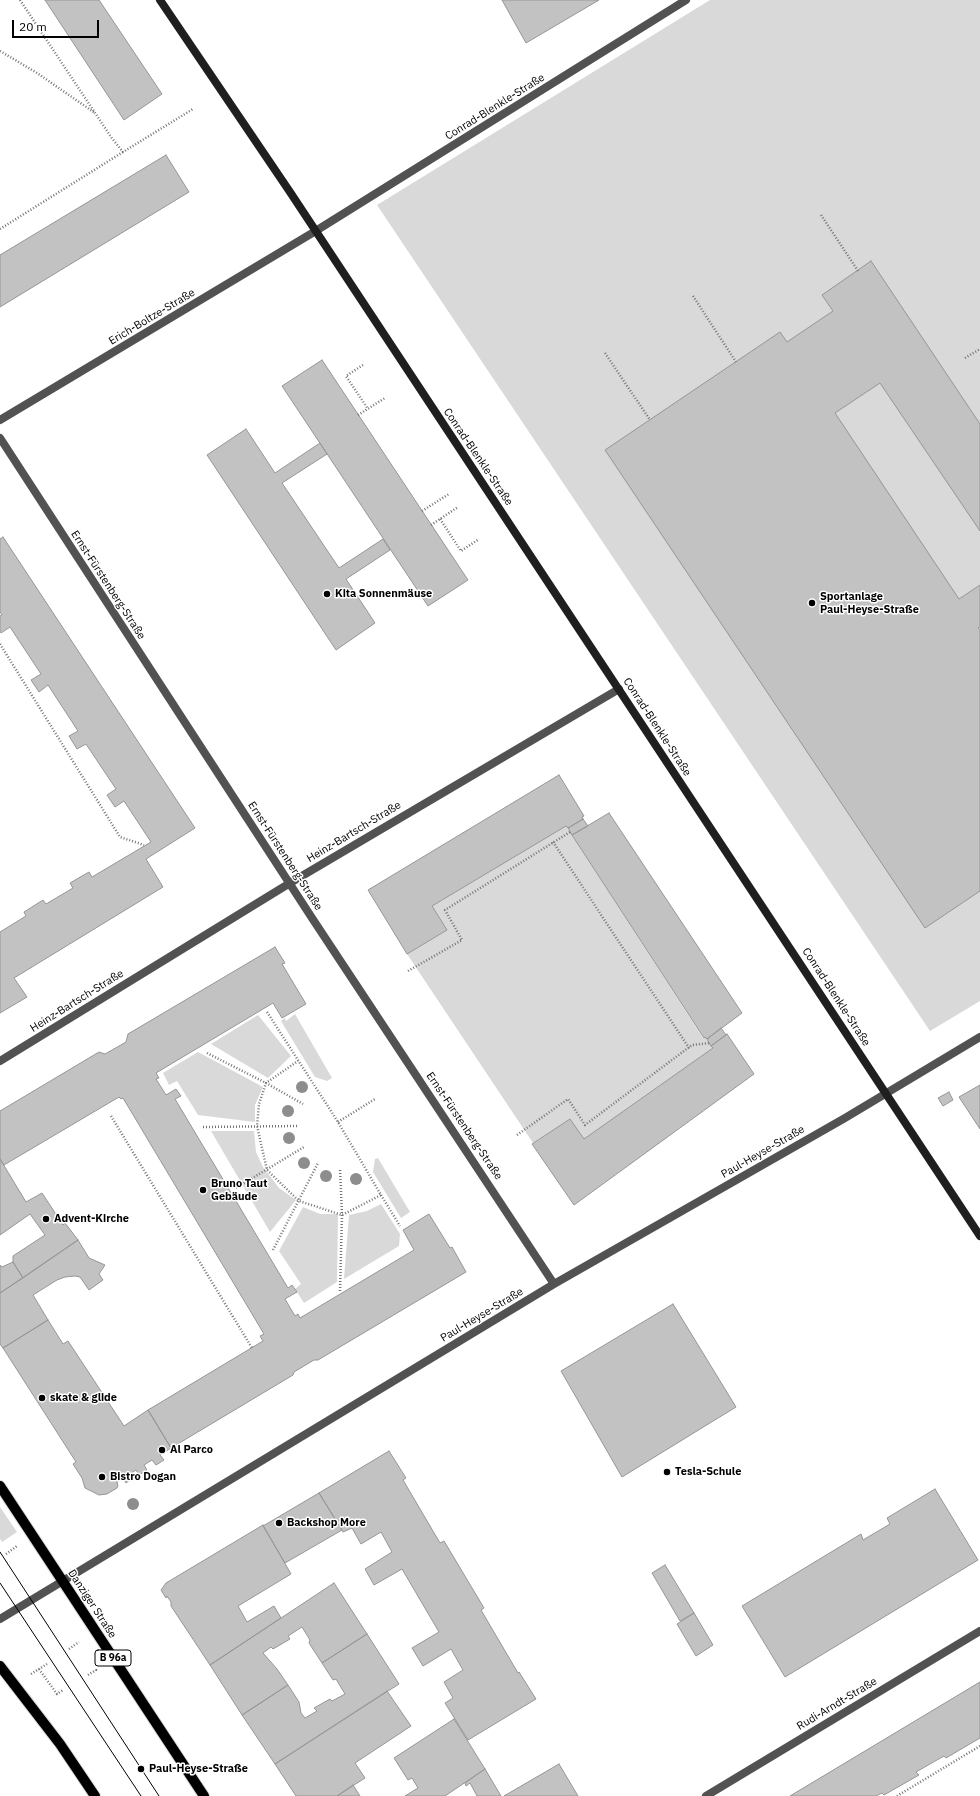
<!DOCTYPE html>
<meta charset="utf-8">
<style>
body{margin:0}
#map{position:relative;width:980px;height:1796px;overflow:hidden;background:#fff;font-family:"IBM Plex Sans",sans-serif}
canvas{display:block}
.scale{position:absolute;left:12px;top:20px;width:87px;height:18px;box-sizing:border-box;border:2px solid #000;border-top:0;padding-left:5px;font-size:12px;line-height:14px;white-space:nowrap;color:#000;-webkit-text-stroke:3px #fff;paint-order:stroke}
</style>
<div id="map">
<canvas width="980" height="1796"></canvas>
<div class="scale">20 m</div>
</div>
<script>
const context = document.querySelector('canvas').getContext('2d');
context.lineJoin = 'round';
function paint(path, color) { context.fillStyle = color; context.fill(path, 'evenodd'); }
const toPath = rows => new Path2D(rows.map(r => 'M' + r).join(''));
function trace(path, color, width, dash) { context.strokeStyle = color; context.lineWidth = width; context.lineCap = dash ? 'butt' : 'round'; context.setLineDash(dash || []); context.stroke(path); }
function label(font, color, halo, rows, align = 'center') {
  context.font = font + ' "IBM Plex Sans",sans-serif'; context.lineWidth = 3; context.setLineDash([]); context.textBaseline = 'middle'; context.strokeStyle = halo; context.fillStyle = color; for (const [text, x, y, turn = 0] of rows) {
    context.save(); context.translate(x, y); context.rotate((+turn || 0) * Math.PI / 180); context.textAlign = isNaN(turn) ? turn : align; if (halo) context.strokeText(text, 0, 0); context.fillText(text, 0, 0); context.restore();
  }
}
paint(toPath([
 [710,0,980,0,980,1001,930,1031,377,205],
 [566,826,703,1038,705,1037,713,1048,584,1139,570,1119,533,1143,407,954,447,930,432,906],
 [295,1014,332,1078,327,1081,315,1077,281,1021,285,1018,286,1021],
 [258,1015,291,1056,268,1078,211,1044],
 [198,1052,263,1087,255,1105,255,1122,198,1115,177,1081,169,1085,163,1073],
 [211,1131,254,1131,256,1152,263,1167,279,1188,296,1200,270,1232],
 [378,1158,410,1212,401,1218,373,1172,375,1159],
 [381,1204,400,1234,399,1246,344,1279,349,1215,367,1211],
 [303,1207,320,1214,338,1214,337,1282,304,1303,295,1289,301,1284,279,1251],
 [0,1507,17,1532,2,1542,0,1539]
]), '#d9d9d9');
const building = toPath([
 [45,0,99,0,162,94,124,120,45,0],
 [502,0,599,0,526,43,502,0],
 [166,155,189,192,0,307,0,255,166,155],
 [871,261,980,424,980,531,880,383,835,413,959,599,980,585,980,627,978,628,980,630,980,891,925,928,605,450,780,332,787,342,833,311,822,295,871,261],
 [322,360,468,580,428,606,282,386,322,360],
 [246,429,275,473,320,443,327,454,282,483,339,568,383,539,390,550,346,579,375,623,336,650,207,455,246,429],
 [3,537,195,828,146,859,163,887,14,978,27,997,0,1013,0,932,26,916,24,912,43,900,46,904,73,888,70,883,89,872,92,877,151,842,124,801,115,807,107,795,116,789,86,744,77,749,69,736,78,731,48,685,39,692,31,680,41,674,10,627,1,633,0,631,0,616,2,615,0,612,0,539,3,537],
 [559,775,584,816,582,817,583,819,568,828,566,826,432,906,447,930,407,954,368,890,559,775],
 [609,813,742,1013,707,1039,705,1037,704,1038,572,835,609,813],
 [583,819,588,826,572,835,568,828,583,819],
 [275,947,285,963,282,964,306,1004,282,1018,273,1003,156,1073,159,1078,156,1079,166,1095,176,1089,181,1096,175,1099,288,1288,292,1285,297,1292,285,1299,295,1316,298,1314,300,1318,414,1250,403,1230,429,1214,450,1248,452,1247,466,1272,318,1360,314,1360,294,1372,293,1375,171,1448,148,1410,263,1341,260,1336,264,1334,123,1098,121,1099,119,1097,4,1165,0,1159,0,1111,99,1052,105,1054,126,1042,128,1034,275,947],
 [721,1028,726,1035,711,1046,707,1039,721,1028],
 [727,1034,754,1074,574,1205,532,1144,570,1119,584,1139,713,1048,711,1046,727,1034],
 [980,1085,980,1129,959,1097,980,1085],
 [949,1092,953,1100,943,1106,938,1098,949,1092],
 [0,1159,26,1202,42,1193,63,1225,65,1223,78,1240,23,1278,13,1262,13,1256,45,1235,30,1214,0,1235,0,1159],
 [78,1240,89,1258,105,1265,99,1274,103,1280,89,1290,80,1277,75,1276,65,1277,57,1280,33,1295,48,1320,3,1348,0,1344,0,1293,78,1240],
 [13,1262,23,1278,0,1293,0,1265,2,1267,13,1262],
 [673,1304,736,1407,622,1477,561,1371,673,1304],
 [48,1320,63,1344,68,1341,124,1426,148,1410,171,1448,160,1455,164,1460,156,1465,152,1460,144,1465,147,1470,139,1475,136,1470,130,1474,133,1478,126,1483,123,1478,117,1482,118,1486,117,1488,107,1494,99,1495,85,1488,82,1478,73,1464,76,1462,3,1348,48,1320],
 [389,1451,406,1478,403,1480,440,1543,444,1541,484,1608,481,1610,518,1673,519,1672,536,1699,468,1740,445,1703,453,1698,444,1682,463,1670,451,1649,423,1666,412,1648,439,1632,402,1569,374,1585,365,1569,392,1552,381,1532,361,1544,352,1528,343,1532,319,1493,389,1451],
 [935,1489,978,1560,785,1677,742,1606,861,1534,863,1540,890,1524,887,1518,935,1489],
 [319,1493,342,1530,285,1563,263,1526,319,1493],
 [263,1525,291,1574,238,1606,247,1622,274,1606,281,1618,210,1665,171,1606,171,1602,167,1596,166,1598,161,1590,166,1583,263,1525],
 [665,1565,694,1613,680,1621,652,1573,665,1565],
 [334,1583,367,1634,322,1663,309,1643,310,1640,302,1627,288,1636,290,1639,273,1649,271,1647,263,1653,277,1669,288,1685,242,1715,210,1665,334,1583],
 [694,1613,713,1645,696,1656,677,1624,694,1613],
 [367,1634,399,1684,275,1764,242,1715,288,1685,299,1702,301,1713,305,1718,317,1711,314,1708,330,1699,332,1701,345,1694,336,1679,333,1680,322,1663,367,1634],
 [980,1682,980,1738,946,1758,944,1756,916,1772,919,1775,884,1795,882,1793,876,1796,790,1796,980,1682],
 [387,1691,411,1726,355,1763,365,1778,337,1796,296,1796,275,1764,387,1691],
 [454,1719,485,1769,445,1796,405,1796,418,1788,412,1778,408,1780,394,1758,454,1719],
 [559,1764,578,1796,504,1796,559,1764],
 [485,1769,501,1796,477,1796,470,1783,466,1786,465,1783,485,1769],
 [353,1785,360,1796,337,1796,353,1785]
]);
paint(building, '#c2c2c2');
trace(building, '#969696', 1);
const primary = toPath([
 [0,1486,204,1796],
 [0,1666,60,1744,95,1796]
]);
trace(primary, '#dbdbdb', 12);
trace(toPath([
 [20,0,111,137,123,152,193,109],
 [0,51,37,73,95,113],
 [821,215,858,271],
 [0,229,123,152],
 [693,296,736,362],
 [605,353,650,420],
 [965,358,980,349],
 [363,365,346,376,368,409],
 [358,415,385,398],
 [422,511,449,494],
 [440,519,461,551,479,539],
 [431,525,458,507],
 [0,644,120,837,144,845],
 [553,842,689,1048],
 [408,971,462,940,445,910,570,832],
 [267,1012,338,1122,381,1195,342,1215,299,1201,267,1170,257,1126,259,1104,266,1083,298,1061],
 [207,1053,266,1083,303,1104],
 [111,1116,252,1348],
 [338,1122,375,1099],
 [203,1127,297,1126],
 [517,1135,568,1099,585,1125,692,1045,710,1043],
 [236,1188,304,1147],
 [381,1195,400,1226],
 [273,1250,318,1163],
 [340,1291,342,1215,340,1168],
 [6,1554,17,1546],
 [69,1649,79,1642],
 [39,1669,57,1694,63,1690],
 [31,1674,47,1664],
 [88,1675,96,1670,95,1669],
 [897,1796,980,1746]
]), '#747474', 2.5, [1, 2]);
trace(toPath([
 [314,232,686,0]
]), '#525252', 8);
trace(toPath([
 [0,420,314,232],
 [0,438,312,918,554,1284],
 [0,1061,290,883,619,689],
 [0,1619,554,1284,845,1118,980,1037],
 [706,1796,980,1631]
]), '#525252', 8);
trace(toPath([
 [160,0,290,192,980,1236]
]), '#1f1f1f', 8);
trace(primary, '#000', 10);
trace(toPath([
 [0,1552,159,1796],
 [0,1583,141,1796]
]), '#000', 1);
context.fillStyle = '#8d8d8d';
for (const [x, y] of [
 [302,1087],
 [288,1111],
 [289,1138],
 [304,1163],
 [326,1176],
 [356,1179],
 [133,1504]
]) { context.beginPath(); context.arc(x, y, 6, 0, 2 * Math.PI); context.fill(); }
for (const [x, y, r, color] of [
 [327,594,4,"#000"],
 [812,603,4,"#000"],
 [203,1190,4,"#000"],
 [46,1219,4,"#000"],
 [42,1398,4,"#000"],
 [162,1450,4,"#000"],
 [667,1472,4,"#000"],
 [102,1477,4,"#000"],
 [279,1523,4,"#000"],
 [141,1769,4,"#000"]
]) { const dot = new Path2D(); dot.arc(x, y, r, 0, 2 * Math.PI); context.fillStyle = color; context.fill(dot); trace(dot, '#fff', 1.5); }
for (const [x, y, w] of [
 [113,1658,36]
]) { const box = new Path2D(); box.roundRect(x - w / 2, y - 8, w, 16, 3); context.fillStyle = '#fff'; context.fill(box); trace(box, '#000', 1); }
label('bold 10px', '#000', null, [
 ["B 96a",113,1658]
]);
label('11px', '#000', '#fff', [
 ["Conrad-Blenkle-Straße",495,107,-32],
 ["Erich-Boltze-Straße",152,317,-31],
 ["Conrad-Blenkle-Straße",478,457,56],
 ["Ernst-Fürstenberg-Straße",108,585,57],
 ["Conrad-Blenkle-Straße",657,727,57],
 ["Heinz-Bartsch-Straße",354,832,-31],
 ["Ernst-Fürstenberg-Straße",285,856,57],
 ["Conrad-Blenkle-Straße",836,997,57],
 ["Heinz-Bartsch-Straße",77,1001,-32],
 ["Ernst-Fürstenberg-Straße",464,1126,56],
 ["Paul-Heyse-Straße",763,1152,-30],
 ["Paul-Heyse-Straße",482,1315,-31],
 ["Danziger Straße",92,1604,57],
 ["Rudi-Arndt-Straße",837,1704,-31]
]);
label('bold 11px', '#000', '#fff', [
 ["Kita Sonnenmäuse",335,594],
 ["Sportanlage",820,597],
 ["Paul-Heyse-Straße",820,610],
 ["Bruno Taut",211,1184],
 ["Gebäude",211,1197],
 ["Advent-Kirche",54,1219],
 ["skate & glide",50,1398],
 ["Al Parco",170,1450],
 ["Tesla-Schule",675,1472],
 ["Bistro Dogan",110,1477],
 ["Backshop More",287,1523],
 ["Paul-Heyse-Straße",149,1769]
], 'left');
</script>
